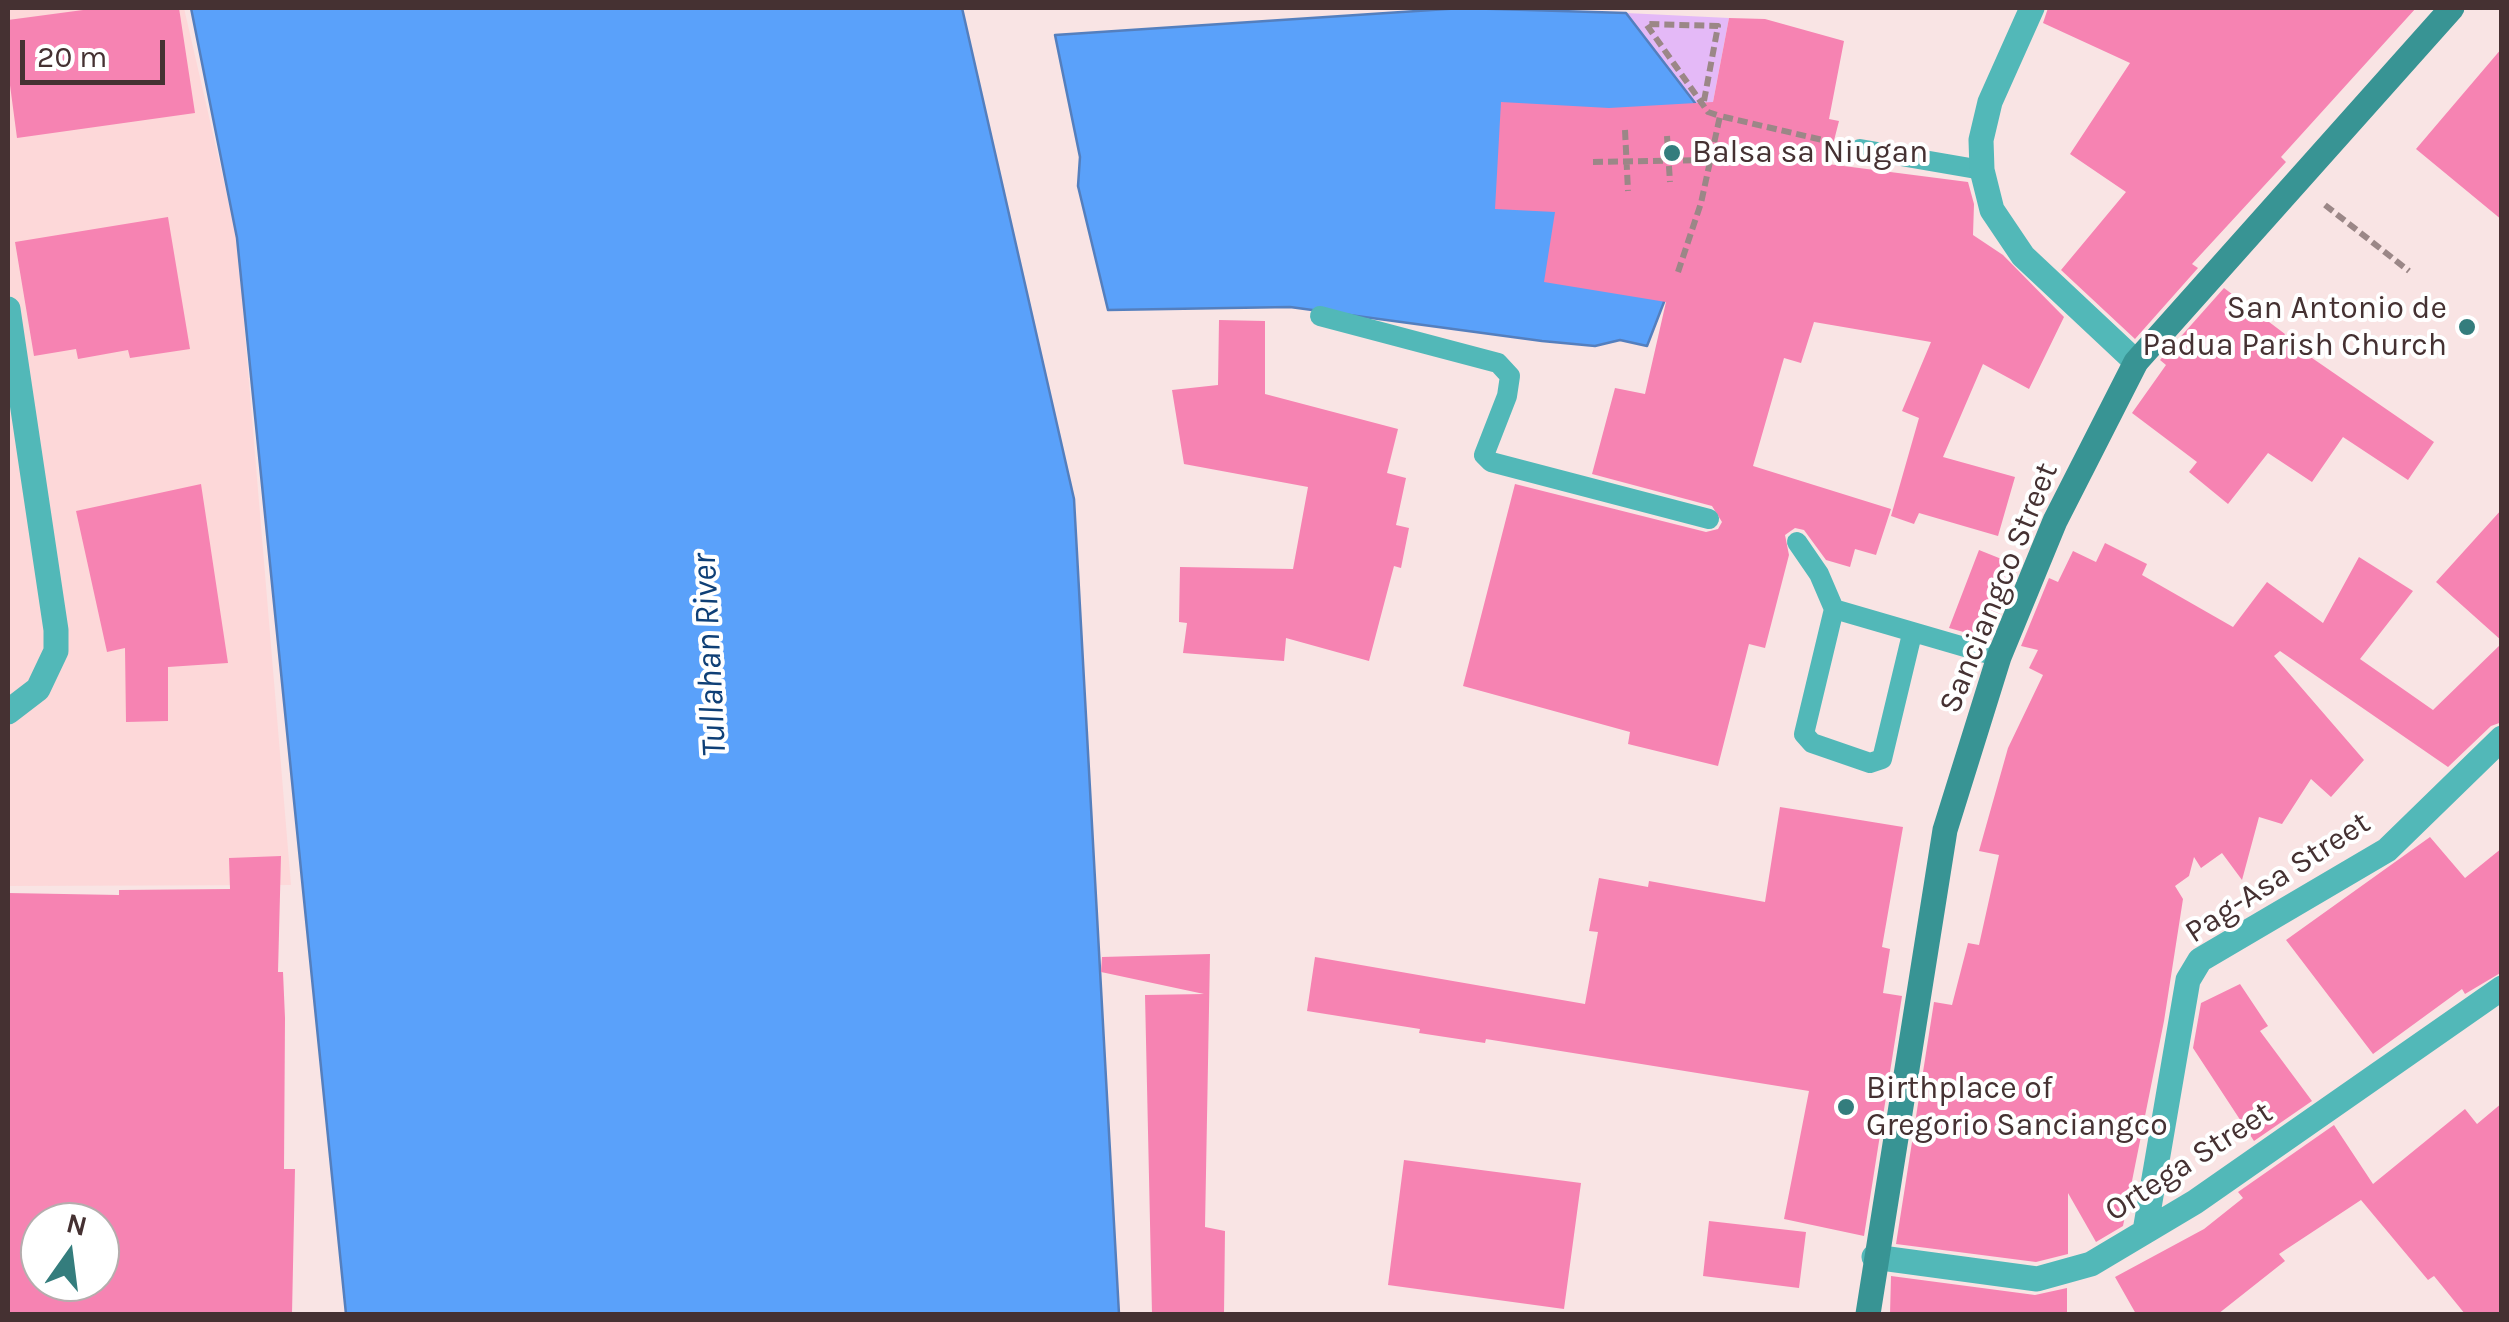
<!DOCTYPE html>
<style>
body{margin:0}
#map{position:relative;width:2509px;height:1322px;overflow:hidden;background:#f9e4e4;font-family:Karla,sans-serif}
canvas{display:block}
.frame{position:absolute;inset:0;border:10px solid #453132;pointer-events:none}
.north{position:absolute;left:20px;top:1202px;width:100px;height:100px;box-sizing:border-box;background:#fff;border:2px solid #b5adad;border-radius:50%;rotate:14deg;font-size:28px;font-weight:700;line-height:40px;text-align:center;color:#453132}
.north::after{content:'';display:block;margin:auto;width:35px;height:45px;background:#347d7d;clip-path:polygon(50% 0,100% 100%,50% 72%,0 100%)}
.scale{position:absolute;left:20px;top:40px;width:145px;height:45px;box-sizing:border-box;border:5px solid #453132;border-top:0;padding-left:12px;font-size:30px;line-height:35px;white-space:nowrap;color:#453132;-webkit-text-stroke:8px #fff;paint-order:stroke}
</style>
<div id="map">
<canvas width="2509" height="1322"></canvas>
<div class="frame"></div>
<div class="north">N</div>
<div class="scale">20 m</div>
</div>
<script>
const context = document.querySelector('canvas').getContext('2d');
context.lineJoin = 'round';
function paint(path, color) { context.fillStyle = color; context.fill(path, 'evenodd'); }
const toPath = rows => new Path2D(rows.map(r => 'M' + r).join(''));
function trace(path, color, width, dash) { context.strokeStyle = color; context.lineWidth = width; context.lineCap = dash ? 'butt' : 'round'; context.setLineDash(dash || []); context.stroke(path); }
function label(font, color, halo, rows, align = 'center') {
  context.font = font + ' Karla,sans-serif'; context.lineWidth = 8; context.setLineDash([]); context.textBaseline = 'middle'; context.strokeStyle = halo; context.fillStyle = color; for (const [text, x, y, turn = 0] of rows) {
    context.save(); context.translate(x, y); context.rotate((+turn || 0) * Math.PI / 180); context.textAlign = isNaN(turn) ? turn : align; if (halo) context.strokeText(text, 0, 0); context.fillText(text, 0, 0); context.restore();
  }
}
paint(toPath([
 [8,8,184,8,237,238,291,885,8,886]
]), '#fdd8d9');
paint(toPath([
 [1626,13,1729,18,1712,107,1705,116]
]), '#e4b9f7');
const water = toPath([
 [191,8,962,8,1074,499,1119,1314,346,1314,237,238,191,8],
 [1462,8,1626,13,1705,116,1664,302,1647,346,1620,340,1595,346,1542,341,1290,307,1108,310,1078,186,1080,157,1055,35,1462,8]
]);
paint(water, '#5aa1fa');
trace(water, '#547fbe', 2.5);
paint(toPath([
 [98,8,179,8,195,113,17,138,8,70,8,20],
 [2048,8,2416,8,2281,157,2286,162,2192,264,2198,268,2135,339,2061,270,2126,192,2070,154,2130,63,2043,23],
 [1729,18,1765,19,1844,41,1829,119,1839,121,1828,164,1968,182,1974,204,1973,235,2003,255,2064,317,2029,389,1983,364,1943,457,2015,477,1998,536,1919,513,1914,524,1891,516,1919,418,1902,411,1931,342,1814,322,1801,363,1784,358,1753,466,1891,509,1876,555,1855,549,1850,567,1826,560,1804,530,1795,528,1785,535,1789,555,1765,648,1749,644,1718,766,1628,744,1630,732,1463,686,1515,484,1706,532,1718,529,1722,522,1712,506,1592,474,1615,388,1645,394,1666,302,1544,282,1555,212,1495,209,1501,102,1609,108,1713,102],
 [2502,48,2502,220,2416,149],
 [168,217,190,349,130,358,128,350,78,359,76,349,34,356,15,242],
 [2224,288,2285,334,2283,338,2434,442,2408,480,2343,437,2312,482,2268,453,2228,504,2189,472,2197,462,2132,413,2166,365,2160,360],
 [1219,320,1265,321,1265,394,1398,429,1387,473,1406,478,1396,525,1409,528,1401,568,1394,566,1369,661,1286,638,1284,661,1183,653,1187,623,1179,622,1180,567,1293,569,1308,487,1184,464,1172,390,1218,385],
 [201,484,228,663,168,667,168,721,126,722,125,648,107,652,76,511],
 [2502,509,2502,641,2436,582],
 [2105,543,2147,564,2142,575,2233,627,2267,582,2323,623,2359,557,2413,591,2360,659,2433,710,2502,643,2502,722,2491,726,2448,767,2280,651,2274,656,2364,760,2331,797,2311,779,2282,824,2259,817,2242,880,2222,853,2201,868,2194,857,2189,876,2175,886,2183,899,2164,1021,2123,1226,2096,1242,2068,1193,2068,1254,2036,1262,1896,1244,1934,1002,1952,1005,1968,943,1979,945,1999,855,1979,851,2008,748,2043,675,2029,668,2038,650,2021,646,2049,578,2058,582,2073,551,2096,562],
 [1979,550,2019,566,1989,639,1949,628],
 [1780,807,1903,827,1882,947,1890,949,1883,993,1902,996,1864,1236,1784,1219,1809,1091,1486,1039,1485,1043,1419,1033,1420,1029,1307,1011,1315,957,1585,1004,1598,932,1589,931,1599,878,1648,887,1649,881,1765,902],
 [2430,837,2465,878,2502,848,2502,972,2465,994,2462,989,2373,1054,2286,940],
 [281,856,278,972,283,972,285,1018,284,1169,295,1169,292,1314,8,1314,8,893,119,895,119,890,230,889,229,858],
 [40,1222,100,1222,100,1282,40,1282],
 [1210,954,1205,1227,1225,1231,1224,1314,1152,1314,1145,995,1204,994,1101,972,1102,957],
 [2240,984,2268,1026,2260,1031,2312,1101,2254,1141,2193,1048,2201,1003],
 [2502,1103,2502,1314,2465,1314,2434,1276,2428,1280,2361,1200,2279,1254,2285,1261,2218,1314,2136,1314,2115,1277,2204,1229,2243,1198,2238,1192,2334,1125,2373,1184,2465,1109,2477,1124],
 [1404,1160,1581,1183,1564,1309,1388,1285],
 [1709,1221,1806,1232,1799,1288,1703,1276],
 [1891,1276,2035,1295,2067,1288,2067,1314,1890,1314]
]), '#f683b2');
trace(toPath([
 [1704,101,1718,26,1646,24,1708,112,1720,116],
 [1625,130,1628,191],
 [1667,136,1670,182],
 [1593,162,1710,160],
 [2325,205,2409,271],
 [1678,272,1701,203,1720,116,1831,142]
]), '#9b8787', 6, [10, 5]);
trace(toPath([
 [1860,149,1982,170],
 [1320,316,1498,363,1510,376,1507,396,1484,455,1491,462,1709,519],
 [1797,542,1819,574,1834,609],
 [1912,634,1882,759,1870,763,1812,743,1804,734,1834,609,1999,657]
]), '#52b8b8', 20);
trace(toPath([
 [2032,8,1990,102,1981,140,1982,170,1992,210,2023,256,2136,362],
 [8,309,56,630,56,651,38,689,8,712],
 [2145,1231,2188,980,2200,960,2387,850,2502,738],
 [1874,1257,2037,1279,2091,1264,2195,1202,2502,988]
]), '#52b8b8', 25);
trace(toPath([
 [1868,1314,1945,830,1999,657,2055,521,2136,362,2452,8]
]), '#389494', 25);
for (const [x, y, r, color] of [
 [1672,153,10,"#347d7d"],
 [2467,327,10,"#347d7d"],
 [1846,1107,10,"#347d7d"]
]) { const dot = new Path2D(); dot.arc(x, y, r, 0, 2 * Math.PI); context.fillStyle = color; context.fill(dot); trace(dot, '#fff', 4); }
label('32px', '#453132', '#fff', [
 ["Balsa sa Niugan",1692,153],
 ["San Antonio de",2447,309,"right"],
 ["Padua Parish Church",2447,346,"right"],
 ["Birthplace of",1866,1089],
 ["Gregorio Sanciangco",1866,1126]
], 'left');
label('32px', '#453132', '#fff', [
 ["Sanciangco Street",1999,588,-68],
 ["Pag-Asa Street",2278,878,-33],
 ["Ortega Street",2189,1162,-33]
]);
label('italic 35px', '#0e3f76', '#fff', [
 ["Tullahan River",710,655,-93]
]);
</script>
